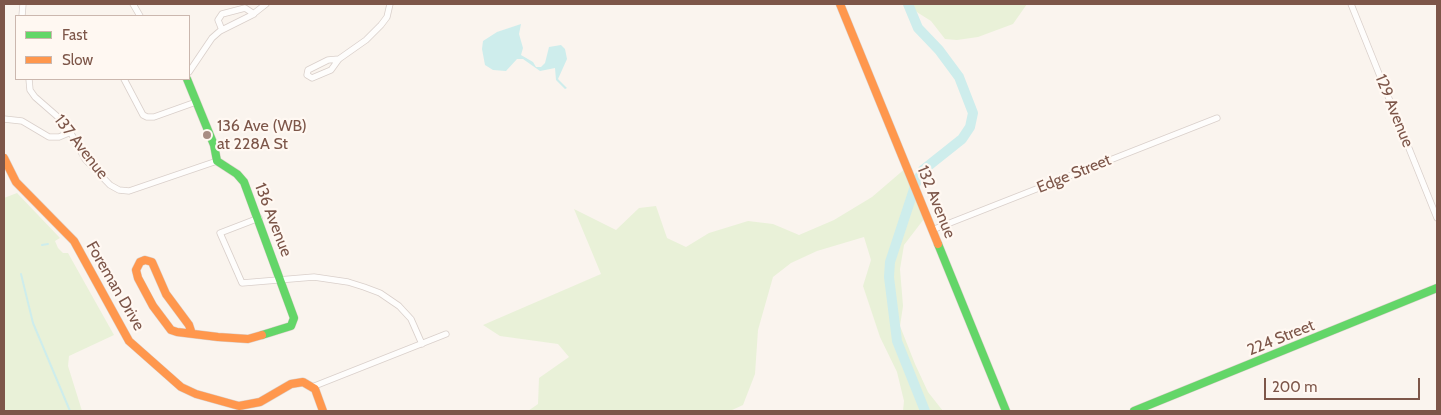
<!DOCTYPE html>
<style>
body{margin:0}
#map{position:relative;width:1441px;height:415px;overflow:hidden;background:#faf4ee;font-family:Cabin,sans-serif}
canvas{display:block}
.frame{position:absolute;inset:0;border:5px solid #7d5649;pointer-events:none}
.legend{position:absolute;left:15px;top:15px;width:175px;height:65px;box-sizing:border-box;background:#fff8f2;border:1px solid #cbb7ae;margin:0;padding:6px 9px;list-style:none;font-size:15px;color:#7d5649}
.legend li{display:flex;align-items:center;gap:10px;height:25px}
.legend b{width:25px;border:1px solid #cbb7ae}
.scale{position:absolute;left:1264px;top:378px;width:156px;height:22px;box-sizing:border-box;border:2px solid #7d5649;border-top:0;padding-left:6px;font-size:15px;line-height:18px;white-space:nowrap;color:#7d5649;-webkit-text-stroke:4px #fff8f2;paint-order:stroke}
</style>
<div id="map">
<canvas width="1441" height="415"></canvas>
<div class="frame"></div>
<ul class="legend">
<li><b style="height:6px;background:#63d668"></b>Fast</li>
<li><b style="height:6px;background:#ff974d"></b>Slow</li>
</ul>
<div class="scale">200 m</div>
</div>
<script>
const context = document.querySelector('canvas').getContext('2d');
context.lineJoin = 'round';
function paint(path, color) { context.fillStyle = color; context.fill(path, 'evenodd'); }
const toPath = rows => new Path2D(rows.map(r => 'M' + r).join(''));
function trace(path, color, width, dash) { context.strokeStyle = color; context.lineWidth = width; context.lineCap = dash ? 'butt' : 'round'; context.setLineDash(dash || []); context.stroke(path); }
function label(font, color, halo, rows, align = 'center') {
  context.font = font + ' Cabin,sans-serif'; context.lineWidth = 4.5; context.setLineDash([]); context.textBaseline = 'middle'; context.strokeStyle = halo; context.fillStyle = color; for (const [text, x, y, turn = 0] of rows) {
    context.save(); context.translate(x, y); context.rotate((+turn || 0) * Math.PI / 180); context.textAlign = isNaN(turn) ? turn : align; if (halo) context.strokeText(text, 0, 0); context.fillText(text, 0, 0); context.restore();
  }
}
paint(toPath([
 [904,4,1027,4,1013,24,978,37,957,40,945,39,931,21],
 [907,167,927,215,904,245,900,269,903,306,900,326,915,364,928,392,943,411,903,411,904,401,897,372,880,337,863,286,871,260,864,237,817,251,791,263,773,277,758,330,755,374,743,405,730,411,528,411,538,404,539,378,569,357,558,344,500,336,483,325,601,274,574,209,616,230,639,208,656,206,667,238,686,247,709,233,748,221,773,224,799,235,834,220,872,197],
 [17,193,60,238,55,241,58,248,63,253,68,253,114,335,69,356,68,366,82,411,4,411,4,198]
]), '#e9f1d8');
paint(toPath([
 [521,24,519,34,523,48,521,55,533,62,536,67,541,67,545,63,549,47,561,45,565,49,567,59,558,79,567,88,565,89,556,80,555,68,540,71,523,59,517,59,506,71,493,70,485,65,482,49,483,41,497,32]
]), '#ceedec');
trace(toPath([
 [42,245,48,244],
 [21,274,33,323,70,411]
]), '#ceedec', 2);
trace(toPath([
 [908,4,918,28,939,50,959,77,973,113,970,127,962,139,923,170,916,183,890,262,889,277,897,341,925,411]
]), '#ceedec', 10);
const street = toPath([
 [133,4,140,16],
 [1351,4,1437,218],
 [22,16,23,4],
 [222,30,218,20,222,14,245,8,254,14],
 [339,59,328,60,308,70,307,75,312,78,331,70,339,59,366,40,381,25,387,17,390,4],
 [189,72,212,38,220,31,252,15,266,4],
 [29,79,30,90,35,97,66,124,85,159,110,185,119,190,129,191,217,161],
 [124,79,143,115,147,117,154,117,196,102],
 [4,119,22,121,49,137,59,137,71,132],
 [259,218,220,233,242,283,314,277,348,282,364,287,380,293,399,306,411,319,422,344],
 [932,230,1217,118],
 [312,387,446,334]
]);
const fast = toPath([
 [187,79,214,145,217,161,237,174,244,182,294,318,291,326,262,335],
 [938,244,1006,411],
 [1134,411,1437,288]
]);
const slow = toPath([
 [840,4,938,244],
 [4,158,16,182,74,241,129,341,181,387,196,394,239,406,260,402,291,384,303,382,315,389,323,411],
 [192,334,189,325,166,294,152,262,145,260,140,262,136,270,138,278,153,306,171,330,177,332,218,337,248,339,262,335]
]);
trace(street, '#d9cfca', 7);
trace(fast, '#dbd0cb', 9);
trace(slow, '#dbd0cb', 9);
trace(street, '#fefdfc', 5.5);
trace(fast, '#63d668', 8);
trace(slow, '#ff974d', 8);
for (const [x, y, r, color] of [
 [207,135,5,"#a98d83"]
]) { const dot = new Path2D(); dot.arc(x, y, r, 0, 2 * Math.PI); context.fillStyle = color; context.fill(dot); trace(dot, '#fff8f2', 2); }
label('16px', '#7d5649', '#fff8f2', [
 ["129 Avenue",1394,111,68],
 ["137 Avenue",81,147,52],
 ["Edge Street",1074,174,-22],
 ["132 Avenue",936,202,68],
 ["136 Avenue",273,220,69],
 ["Foreman Drive",115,286,60],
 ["224 Street",1281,338,-22]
]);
label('16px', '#7d5649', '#fff8f2', [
 ["136 Ave (WB)",217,126],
 ["at 228A St",217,144]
], 'left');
</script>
